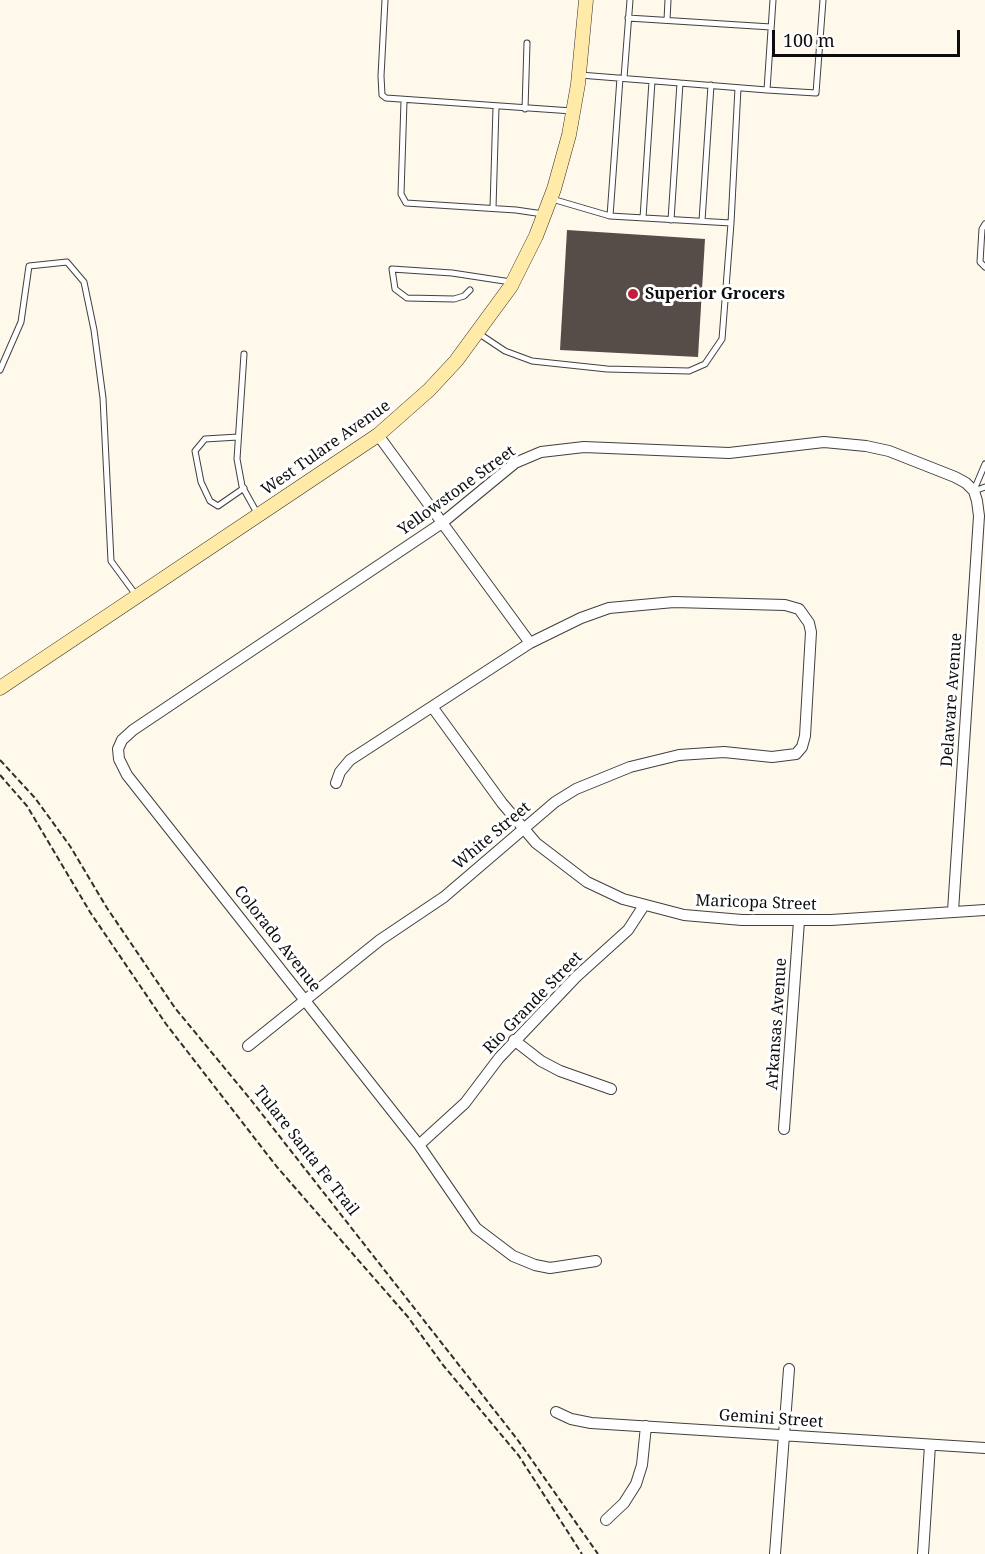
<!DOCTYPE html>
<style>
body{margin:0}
#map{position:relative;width:985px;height:1554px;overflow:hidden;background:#fff9ec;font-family:"Noto Serif",serif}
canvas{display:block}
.scale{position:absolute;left:772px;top:30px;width:188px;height:27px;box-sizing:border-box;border:3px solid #0d0d0d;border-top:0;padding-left:8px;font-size:18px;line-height:21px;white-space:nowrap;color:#0d0d0d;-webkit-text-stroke:4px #fff;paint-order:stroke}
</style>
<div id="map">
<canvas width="985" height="1554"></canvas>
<div class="scale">100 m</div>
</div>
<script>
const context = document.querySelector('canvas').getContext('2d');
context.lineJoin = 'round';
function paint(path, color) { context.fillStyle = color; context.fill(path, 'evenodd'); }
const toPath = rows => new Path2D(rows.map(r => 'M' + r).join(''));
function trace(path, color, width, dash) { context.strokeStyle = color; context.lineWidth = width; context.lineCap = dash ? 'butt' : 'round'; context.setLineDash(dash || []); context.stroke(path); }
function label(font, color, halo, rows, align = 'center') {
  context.font = font + ' "Noto Serif",serif'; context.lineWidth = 6; context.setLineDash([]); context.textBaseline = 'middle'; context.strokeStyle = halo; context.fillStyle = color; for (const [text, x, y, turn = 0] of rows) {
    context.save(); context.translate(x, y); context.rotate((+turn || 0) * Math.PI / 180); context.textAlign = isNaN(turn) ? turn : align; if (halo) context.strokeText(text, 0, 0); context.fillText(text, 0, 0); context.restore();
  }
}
paint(toPath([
 [567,230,705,239,698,357,560,350]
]), '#564c48');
const lane = toPath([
 [385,0,381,76,382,95,386,98,572,111],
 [628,18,771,27],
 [667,20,668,0],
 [580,75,767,90,773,0],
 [624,78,630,0],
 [767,90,816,93,823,0],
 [404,101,401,194,406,203,516,210,543,214],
 [525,109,527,43],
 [552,199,610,216,731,223,738,88],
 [493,208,496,107],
 [610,216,620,78],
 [643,218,652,81],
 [671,220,680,83],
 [702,221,711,85],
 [985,224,982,229,980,262,985,267],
 [470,290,464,296,454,299,407,298,395,289,392,269,452,273,511,282],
 [478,333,505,351,532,361,607,369,689,371,705,364,722,339,731,223],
 [244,354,237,459,242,486,257,513],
 [0,370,21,322,29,266,67,262,84,282,94,330,103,398,111,561,136,595],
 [238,437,205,439,195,451,201,482,210,501,218,506,244,488],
 [974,490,985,464],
 [974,491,985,487]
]);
const street = toPath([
 [378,435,530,643],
 [433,708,502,803,536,843,587,882,623,899,684,915,742,920,831,920,985,910],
 [514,1040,541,1061,560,1071,611,1089],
 [248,1046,380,940,444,897,555,802,576,789,630,767,679,755,724,752,772,757,796,754,802,747,805,736,811,632,809,623,799,609,785,605,674,602,609,608,581,618,530,643,350,760,340,772,336,783],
 [784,1129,799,921],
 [419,1145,465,1103,499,1058,576,977,628,930,643,907],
 [596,1261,550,1268,535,1265,513,1256,476,1228,419,1145,127,775,119,759,118,749,122,740,133,730,442,523,515,463,541,452,584,447,729,453,824,442,866,446,889,451,955,477,966,483,974,491,977,501,979,516,953,911],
 [556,1412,571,1419,591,1423,985,1448],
 [606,1520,624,1503,636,1484,642,1465,646,1426],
 [775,1554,789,1369],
 [923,1554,930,1445]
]);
const secondary = toPath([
 [0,688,378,435,429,390,456,361,511,286,536,236,554,189,569,135,578,84,586,0]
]);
trace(lane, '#404040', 7);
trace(street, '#404040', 12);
trace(secondary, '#2f2f2f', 15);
trace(toPath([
 [0,760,35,798,70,846,107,908,175,1008,251,1100,517,1439,598,1554],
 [0,775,27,806,90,912,166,1024,277,1167,408,1317,443,1365,519,1456,582,1554]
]), '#2f2f2f', 2, [6, 3]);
trace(lane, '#fff', 5);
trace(street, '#fff', 10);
trace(secondary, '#ffeba7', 14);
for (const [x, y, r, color] of [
 [633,294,6,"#c31e3a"]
]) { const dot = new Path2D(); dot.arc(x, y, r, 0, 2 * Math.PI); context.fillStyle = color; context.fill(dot); trace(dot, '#fff', 2); }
label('bold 16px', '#0d0d0d', '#fff', [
 ["Superior Grocers",645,294]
], 'left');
label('16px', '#0d0d0d', '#fff', [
 ["West Tulare Avenue",326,448,-35],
 ["Yellowstone Street",457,491,-36],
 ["Delaware Avenue",952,700,-86],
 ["White Street",492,836,-40],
 ["Maricopa Street",756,903,2],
 ["Colorado Avenue",277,939,52],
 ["Rio Grande Street",533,1003,-46],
 ["Arkansas Avenue",777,1024,-86],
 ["Tulare Santa Fe Trail",306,1151,52],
 ["Gemini Street",771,1419,4]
]);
</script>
